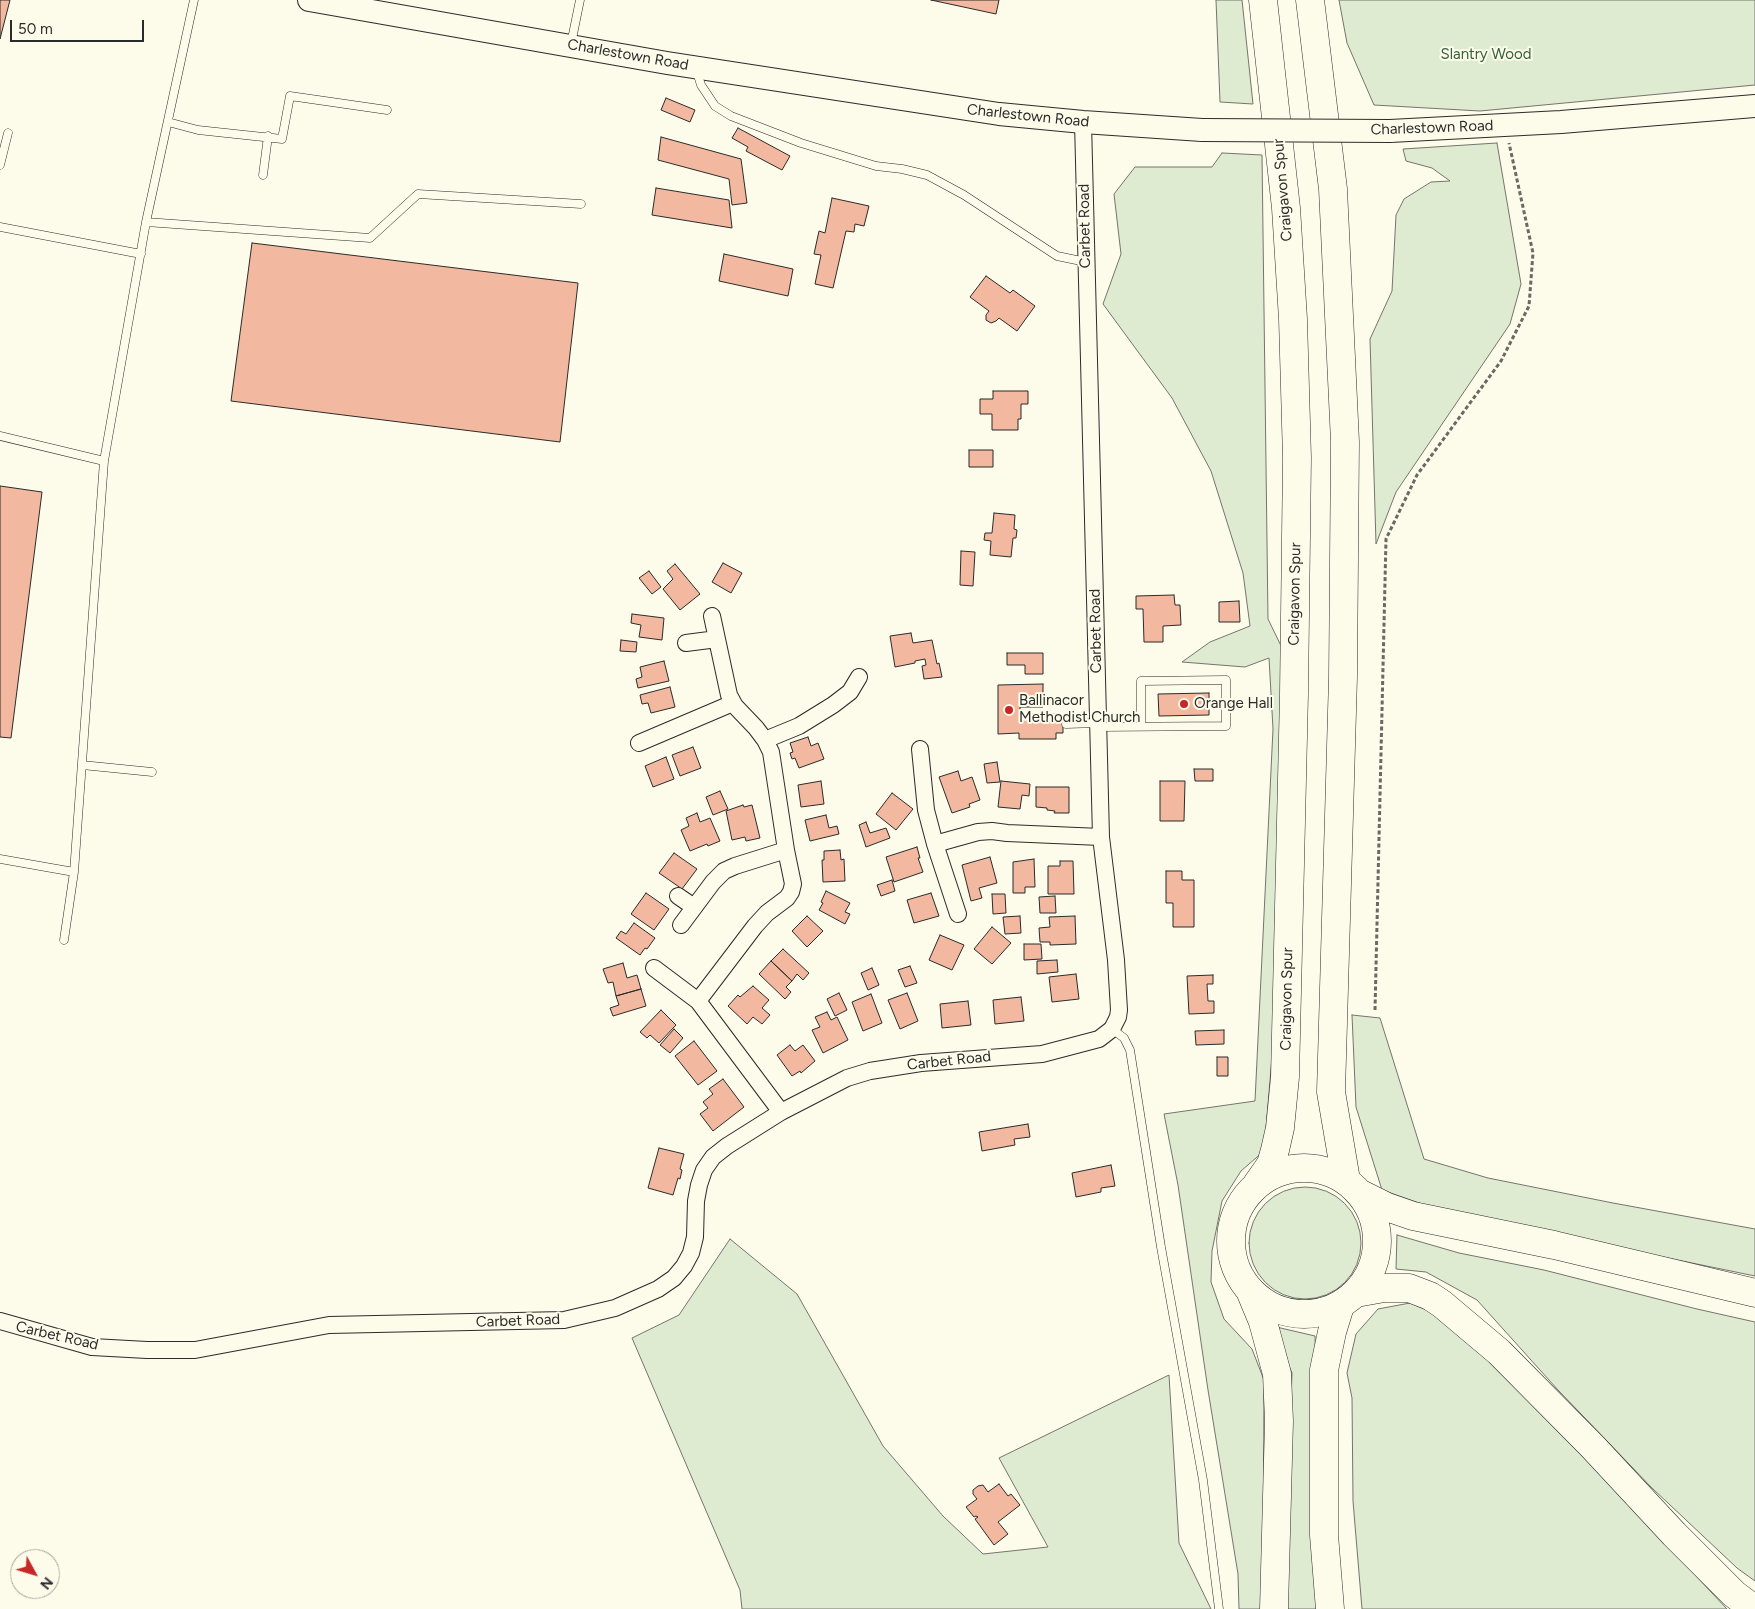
<!DOCTYPE html>
<style>
body{margin:0}
#map{position:relative;width:1755px;height:1609px;overflow:hidden;background:#fdfbea;font-family:Figtree,sans-serif}
canvas{display:block}
.north{position:absolute;left:10px;top:1549px;width:50px;height:50px;box-sizing:border-box;background:#fdfbea;border:1px solid #a9a89e;border-radius:50%;rotate:129deg;font-size:14px;font-weight:700;line-height:20px;text-align:center;color:#2b2b2b}
.north::after{content:'';display:block;margin:auto;width:18px;height:22px;background:#c62828;clip-path:polygon(50% 0,100% 100%,50% 72%,0 100%)}
.scale{position:absolute;left:10px;top:20px;width:134px;height:22px;box-sizing:border-box;border:2px solid #2b2b2b;border-top:0;padding-left:6px;font-size:15px;line-height:18px;white-space:nowrap;color:#2b2b2b;-webkit-text-stroke:4px #fdfbea;paint-order:stroke}
</style>
<div id="map">
<canvas width="1755" height="1609"></canvas>
<div class="north">N</div>
<div class="scale">50 m</div>
</div>
<script>
const context = document.querySelector('canvas').getContext('2d');
context.lineJoin = 'round';
function paint(path, color) { context.fillStyle = color; context.fill(path, 'evenodd'); }
const toPath = rows => new Path2D(rows.map(r => 'M' + r).join(''));
function trace(path, color, width, dash) { context.strokeStyle = color; context.lineWidth = width; context.lineCap = dash ? 'butt' : 'round'; context.setLineDash(dash || []); context.stroke(path); }
function label(font, color, halo, rows, align = 'center') {
  context.font = font + ' Figtree,sans-serif'; context.lineWidth = 4; context.setLineDash([]); context.textBaseline = 'middle'; context.strokeStyle = halo; context.fillStyle = color; for (const [text, x, y, turn = 0] of rows) {
    context.save(); context.translate(x, y); context.rotate((+turn || 0) * Math.PI / 180); context.textAlign = isNaN(turn) ? turn : align; if (halo) context.strokeText(text, 0, 0); context.fillText(text, 0, 0); context.restore();
  }
}
const green = toPath([
 [1216,0,1242,0,1253,104,1220,102,1216,0],
 [1339,0,1755,0,1755,85,1480,111,1374,105,1347,43,1339,0],
 [1497,143,1521,284,1510,324,1396,492,1376,544,1370,339,1392,291,1396,215,1404,199,1431,182,1450,181,1432,168,1406,161,1403,149,1497,143],
 [1222,153,1262,155,1268,619,1285,654,1275,1022,1264,1151,1241,1171,1222,1201,1212,1251,1211,1282,1224,1319,1252,1349,1264,1380,1263,1609,1239,1609,1238,1574,1208,1390,1178,1185,1164,1114,1255,1101,1273,729,1269,658,1245,667,1182,662,1210,642,1250,626,1243,573,1211,471,1172,398,1103,304,1121,254,1114,194,1135,167,1212,167,1222,153],
 [1352,1015,1380,1018,1424,1159,1488,1178,1613,1203,1755,1229,1755,1276,1445,1212,1382,1190,1356,1107,1352,1015],
 '1249 1243a56 56 0 1 1 112 0a56 56 0 1 1-112 0Z',
 [1397,1235,1459,1253,1544,1270,1697,1309,1755,1322,1755,1581,1737,1568,1652,1488,1558,1390,1477,1300,1426,1272,1396,1269,1397,1235],
 [730,1239,797,1294,883,1446,943,1516,983,1554,1048,1547,999,1458,1169,1375,1179,1543,1211,1609,742,1609,740,1590,632,1338,679,1315,730,1239],
 [1410,1303,1443,1317,1542,1412,1727,1609,1362,1609,1353,1501,1352,1398,1347,1373,1356,1334,1378,1309,1410,1303],
 [1272,1326,1315,1336,1322,1609,1286,1609,1287,1523,1292,1373,1272,1326]
]);
paint(green, '#deebd1');
trace(green, '#74746e', 1);
const building = toPath([
 [0,0,10,0,0,39,0,0],
 [931,0,999,0,996,14,931,0],
 [666,98,695,110,690,122,661,110,666,98],
 [738,128,790,156,782,170,746,151,748,147,732,138,738,128],
 [661,137,741,159,747,203,732,205,729,179,658,160,661,137],
 [656,188,729,200,732,228,652,215,656,188],
 [832,198,869,206,864,226,855,224,854,232,846,231,833,288,815,284,821,255,814,254,819,231,825,233,832,198],
 [252,243,578,283,560,442,231,401,252,243],
 [724,254,793,269,788,296,719,281,724,254],
 [986,276,1010,293,1013,290,1035,306,1017,331,999,318,996,321,991,323,986,320,986,315,989,311,970,297,986,276],
 [993,391,1028,391,1028,404,1021,404,1021,419,1018,419,1018,430,992,430,992,414,980,414,980,399,993,399,993,391],
 [969,450,993,450,993,467,969,467,969,450],
 [0,486,42,492,11,738,0,737,0,486],
 [994,513,1015,515,1014,529,1017,530,1016,538,1013,538,1011,557,990,555,991,541,984,540,985,533,992,533,994,513],
 [961,551,975,552,973,586,960,585,961,551],
 [723,563,742,573,731,593,712,582,723,563],
 [675,564,700,594,680,610,663,589,673,579,667,571,675,564],
 [649,571,661,587,652,594,639,578,649,571],
 [1174,595,1175,605,1180,605,1181,625,1163,626,1163,642,1144,642,1143,609,1136,609,1136,596,1174,595],
 [1239,601,1240,622,1219,622,1219,602,1239,601],
 [632,614,664,618,662,640,639,637,641,625,631,623,632,614],
 [911,633,913,643,932,640,937,664,939,663,942,677,924,679,922,666,926,665,925,659,915,661,915,663,895,667,890,636,911,633],
 [621,640,637,642,636,652,620,651,621,640],
 [1007,653,1043,653,1043,674,1025,674,1025,665,1007,665,1007,653],
 [664,661,669,681,638,688,636,679,642,677,640,667,664,661],
 [1043,684,1043,707,1020,707,1020,714,1055,714,1055,720,1063,720,1063,733,1056,733,1056,739,1019,739,1019,733,998,734,998,685,1043,684],
 [670,687,675,707,651,713,648,703,642,704,640,695,670,687],
 [1209,693,1209,715,1159,716,1158,694,1209,693],
 [808,737,811,746,818,743,824,759,799,768,795,758,792,759,790,753,793,752,790,743,808,737],
 [693,747,701,768,680,776,672,755,693,747],
 [666,757,674,779,653,787,645,766,666,757],
 [997,762,1000,782,987,783,984,764,997,762],
 [1194,769,1213,769,1213,781,1195,781,1194,769],
 [958,771,961,781,972,777,980,800,969,804,970,807,952,813,939,777,958,771],
 [821,781,824,804,801,807,798,785,821,781],
 [1001,781,1030,784,1029,796,1022,795,1020,809,998,807,1001,781],
 [1160,781,1185,781,1184,821,1160,821,1160,781],
 [1036,787,1069,787,1069,813,1054,813,1055,811,1047,810,1047,808,1036,807,1036,787],
 [720,791,728,809,713,815,706,797,720,791],
 [892,793,913,809,896,830,876,814,892,793],
 [743,805,744,807,752,805,760,838,746,841,745,837,732,840,726,811,743,805],
 [697,813,700,822,710,818,720,841,708,846,707,844,690,851,681,830,689,826,686,818,697,813],
 [826,815,829,828,837,826,839,834,810,841,805,820,826,815],
 [866,822,870,833,886,828,890,838,866,847,859,825,866,822],
 [917,847,920,858,918,858,923,872,894,882,886,857,917,847],
 [840,850,841,860,844,859,845,881,823,882,822,860,824,860,824,851,840,850],
 [674,853,697,869,682,889,659,873,674,853],
 [990,857,997,883,979,888,982,898,971,901,962,865,990,857],
 [1034,859,1035,887,1025,887,1025,893,1013,893,1013,862,1034,859],
 [1060,861,1073,861,1074,894,1048,894,1048,866,1060,866,1060,861],
 [1166,871,1182,871,1182,880,1194,880,1194,927,1173,927,1173,903,1166,903,1166,871],
 [892,880,895,891,881,896,877,885,892,880],
 [826,891,850,903,845,912,850,914,845,924,819,910,823,903,821,902,826,891],
 [646,893,669,909,654,930,631,914,646,893],
 [931,893,939,916,914,923,907,900,931,893],
 [992,894,1005,894,1006,913,993,914,992,894],
 [1055,896,1056,913,1040,913,1039,897,1055,896],
 [807,916,823,931,807,947,792,931,807,916],
 [1020,916,1021,933,1005,934,1003,917,1020,916],
 [1075,916,1076,944,1050,945,1050,942,1040,942,1039,928,1050,927,1049,917,1075,916],
 [634,923,655,938,647,949,645,948,640,955,616,938,621,931,626,934,634,923],
 [992,927,1011,943,992,964,974,949,992,927],
 [940,935,964,945,952,970,929,960,940,935],
 [1024,944,1041,944,1042,959,1024,960,1024,944],
 [783,949,809,973,803,980,797,974,792,981,771,961,783,949],
 [1057,960,1058,972,1037,974,1037,961,1057,960],
 [771,961,792,981,786,987,791,992,785,999,759,974,771,961],
 [623,963,627,978,637,975,641,989,616,996,613,982,608,983,603,969,623,963],
 [910,966,917,983,905,987,898,970,910,966],
 [872,968,879,985,868,990,861,973,872,968],
 [1076,974,1079,999,1052,1002,1049,977,1076,974],
 [1213,975,1213,984,1207,984,1208,1001,1214,1001,1214,1013,1189,1014,1187,976,1213,975],
 [753,986,769,1000,762,1008,770,1015,762,1024,753,1017,747,1024,728,1006,738,995,740,997,753,986],
 [641,989,646,1006,613,1016,610,1008,619,1005,616,996,641,989],
 [839,993,847,1010,835,1016,827,999,839,993],
 [907,993,918,1021,900,1029,888,1000,907,993],
 [871,994,882,1023,863,1031,852,1002,871,994],
 [1021,997,1024,1021,995,1024,993,1000,1021,997],
 [968,1001,971,1025,942,1028,940,1004,968,1001],
 [661,1010,676,1025,659,1043,650,1035,647,1038,640,1032,661,1010],
 [827,1012,831,1020,837,1017,848,1040,823,1053,812,1030,820,1027,815,1017,827,1012],
 [674,1029,683,1038,670,1053,660,1045,674,1029],
 [1224,1030,1224,1044,1196,1045,1195,1031,1224,1030],
 [694,1041,717,1071,698,1085,675,1056,694,1041],
 [790,1045,795,1051,803,1045,815,1061,801,1073,800,1071,792,1076,777,1055,790,1045],
 [1217,1057,1228,1057,1228,1076,1217,1076,1217,1057],
 [723,1079,744,1107,713,1131,700,1114,708,1108,703,1102,713,1094,709,1089,723,1079],
 [1028,1124,1030,1137,1014,1139,1015,1145,982,1151,979,1132,1028,1124],
 [659,1148,684,1154,680,1169,682,1170,680,1179,678,1178,673,1195,648,1188,659,1148],
 [1111,1165,1115,1186,1101,1188,1101,1192,1076,1197,1072,1173,1111,1165],
 [999,1484,1008,1496,1011,1494,1020,1505,998,1522,1008,1534,994,1545,975,1519,978,1517,976,1516,974,1517,966,1507,977,1499,973,1494,973,1490,978,1486,983,1485,988,1492,999,1484]
]);
paint(building, '#f2b8a0');
trace(building, '#2b2b2b', 1);
const lane = toPath([
 [571,44,580,0],
 [697,72,701,85,715,106,731,116,801,143,876,166,902,169,927,175,964,195,1057,256,1086,262],
 [168,122,198,130,282,139,290,96,387,110],
 [0,165,8,133],
 [263,175,268,136],
 [146,222,370,238,418,194,581,204],
 [0,227,141,254],
 [0,436,104,461],
 [1066,724,1098,723],
 [1098,727,1226,726,1226,680,1141,681,1141,726],
 [82,765,152,772],
 [0,859,74,872],
 [64,940,74,872,104,461,146,222,194,0],
 [1112,1029,1124,1038,1130,1050,1161,1247,1203,1480,1219,1609]
]);
const street = toPath([
 [712,616,729,695,735,706,756,728,765,740,771,752,786,850,793,884,791,892,787,898,767,913,755,926,698,1001,781,1112],
 [686,643,717,639],
 [765,740,799,726,833,705,850,692,859,677],
 [639,743,733,703],
 [920,749,926,810,935,844,958,914],
 [935,844,978,832,992,831,1007,833,1101,837],
 [678,896,694,907],
 [681,925,713,882,724,871,735,866,786,850],
 [654,968,698,1001],
 [0,1321,92,1347,147,1350,195,1350,329,1325,564,1320,615,1308,658,1289,674,1278,684,1266,691,1253,695,1237,696,1201,699,1185,704,1170,713,1157,727,1146,781,1112,847,1078,870,1071,921,1063,1042,1054,1099,1039,1112,1029,1118,1017,1119,1010,1116,960,1101,837,1083,122]
]);
const secondary = toPath([
 [309,0,667,63,999,114,1083,122,1202,130],
 [1390,131,1561,122,1755,106]
]);
const highway = toPath([
 [1310,0,1333,189,1345,442,1343,677,1331,1092,1346,1180],
 '1231 1241a73 73 0 1 1 146 0a73 73 0 1 1-146 0Z',
 [1257,1184,1271,1164,1275,1150,1280,1128,1285,1077,1294,694,1297,458,1293,319,1286,208,1263,0],
 [1361,1194,1387,1207,1413,1216,1554,1245,1755,1293],
 [1251,1293,1263,1322,1277,1374,1279,1421,1274,1609],
 [1356,1293,1384,1288,1409,1288,1430,1296,1442,1304,1499,1352,1593,1447,1674,1534,1734,1594,1754,1609],
 [1330,1609,1324,1535,1324,1370,1332,1332,1340,1306]
]);
trace(lane, '#2b2b2b', 9);
trace(street, '#2b2b2b', 18);
trace(secondary, '#2b2b2b', 24);
trace(highway, '#2b2b2b', 29);
trace(toPath([
 [1375,1010,1386,539,1417,475,1501,361,1529,306,1533,253,1509,143]
]), '#6a6964', 3, [4, 2.5]);
trace(lane, '#fdfbea', 8);
trace(street, '#fdfbea', 16);
trace(secondary, '#fdfbea', 22);
trace(highway, '#fdfbea', 28);
const secondaryBridge = toPath([
 [1202,130,1390,131]
]);
trace(secondaryBridge, '#2b2b2b', 24, []);
trace(secondaryBridge, '#fdfbea', 22);
for (const [x, y, r, color] of [
 [1184,704,5,"#c62828"],
 [1009,710,5,"#c62828"]
]) { const dot = new Path2D(); dot.arc(x, y, r, 0, 2 * Math.PI); context.fillStyle = color; context.fill(dot); trace(dot, '#fdfbea', 2); }
label('15px', '#2b2b2b', '#fdfbea', [
 ["Charlestown Road",628,55,10],
 ["Charlestown Road",1028,116,6],
 ["Charlestown Road",1432,128,-2],
 ["Craigavon Spur",1283,190,-95],
 ["Carbet Road",1085,226,-91],
 ["Craigavon Spur",1295,594,-89],
 ["Carbet Road",1096,631,-91],
 ["Craigavon Spur",1287,999,-89],
 ["Carbet Road",949,1061,-6],
 ["Carbet Road",518,1321,-2],
 ["Carbet Road",57,1336,13]
]);
label('15px', '#34623c', '#fdfbea', [
 ["Slantry Wood",1486,55]
]);
label('15px', '#2b2b2b', '#fdfbea', [
 ["Ballinacor",1019,701],
 ["Methodist Church",1019,718],
 ["Orange Hall",1194,704]
], 'left');
</script>
